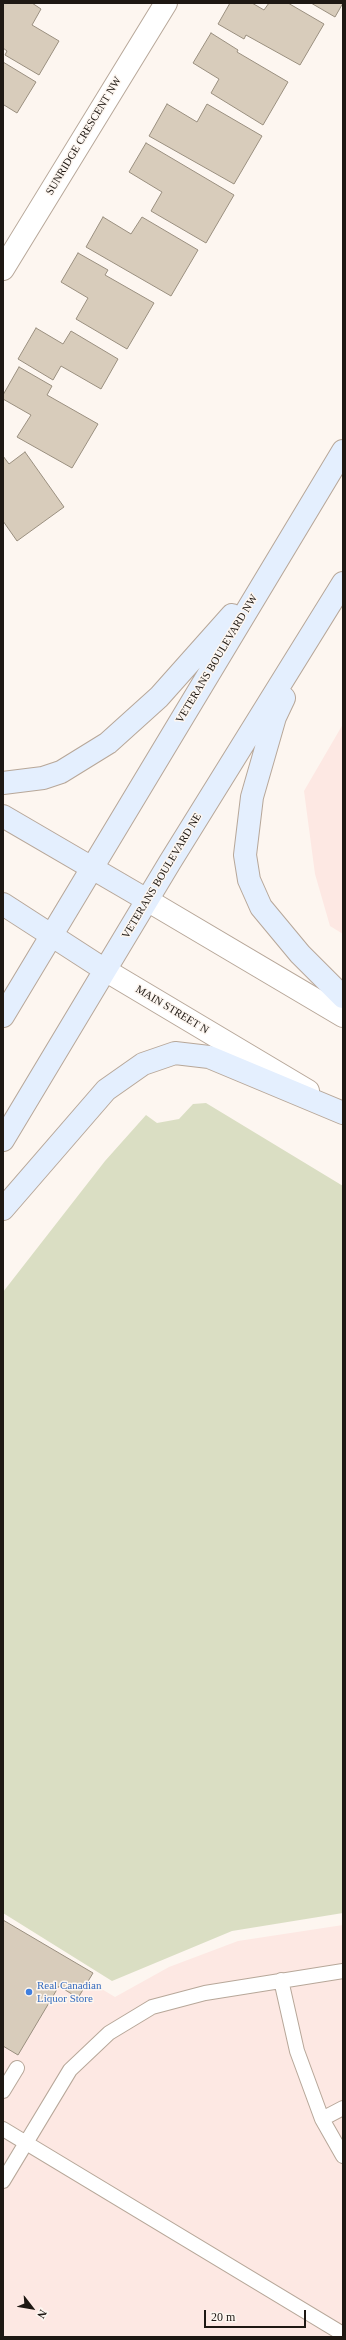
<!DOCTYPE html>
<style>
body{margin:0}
#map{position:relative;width:346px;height:2340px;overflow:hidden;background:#fdf6f0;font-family:Georgia,serif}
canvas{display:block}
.frame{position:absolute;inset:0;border:4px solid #1e1813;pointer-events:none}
.north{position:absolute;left:12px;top:2288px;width:40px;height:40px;-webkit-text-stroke:3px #fdf6f0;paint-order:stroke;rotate:121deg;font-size:11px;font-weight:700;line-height:16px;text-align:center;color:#1e1813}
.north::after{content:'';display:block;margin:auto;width:14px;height:18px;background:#1e1813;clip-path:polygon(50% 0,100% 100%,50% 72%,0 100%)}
.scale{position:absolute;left:204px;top:2310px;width:102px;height:18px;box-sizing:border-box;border:2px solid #1e1813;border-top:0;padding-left:5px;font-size:12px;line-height:14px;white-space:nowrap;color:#1e1813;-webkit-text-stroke:3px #fdf6f0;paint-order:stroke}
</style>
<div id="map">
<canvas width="346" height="2340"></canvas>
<div class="frame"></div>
<div class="north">N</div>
<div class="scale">20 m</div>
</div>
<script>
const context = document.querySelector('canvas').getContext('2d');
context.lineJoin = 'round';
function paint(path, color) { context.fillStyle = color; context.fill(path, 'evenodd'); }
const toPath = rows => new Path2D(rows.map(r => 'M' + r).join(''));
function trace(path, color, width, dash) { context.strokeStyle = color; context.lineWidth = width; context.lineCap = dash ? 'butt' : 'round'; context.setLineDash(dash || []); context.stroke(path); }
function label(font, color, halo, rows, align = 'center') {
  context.font = font + ' Georgia,serif'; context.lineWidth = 3; context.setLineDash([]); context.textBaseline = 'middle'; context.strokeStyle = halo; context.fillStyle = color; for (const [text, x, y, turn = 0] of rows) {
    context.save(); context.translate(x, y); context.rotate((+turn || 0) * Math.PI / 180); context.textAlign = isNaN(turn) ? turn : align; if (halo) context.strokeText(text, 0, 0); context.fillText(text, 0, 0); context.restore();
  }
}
paint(toPath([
 [343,724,343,934,330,926,315,874,304,791],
 [343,1925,343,2337,3,2337,3,1930,115,1997,169,1967,238,1941]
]), '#fde8e3');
paint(toPath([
 [206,1103,343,1186,343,1913,232,1931,112,1981,3,1913,3,1292,105,1161,146,1115,157,1123,179,1119,193,1104]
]), '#dadec3');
const building = toPath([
 [3,3,32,3,41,9,32,25,59,41,39,75,5,55,7,51,3,48,3,3],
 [230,3,252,3,264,10,269,3,288,3,324,24,300,65,246,35,244,39,218,24,230,3],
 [311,3,343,3,335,17,311,3],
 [211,33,238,50,237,52,288,82,263,125,211,93,219,79,193,63,211,33],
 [3,62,36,82,17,113,4,105,3,107,3,62],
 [167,104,197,122,207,104,262,136,234,184,149,136,167,104],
 [146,143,234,195,206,243,151,211,162,192,129,172,146,143],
 [103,217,131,234,142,217,198,250,171,296,86,247,103,217],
 [78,253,108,270,105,275,154,303,127,349,76,319,88,298,61,282,78,253],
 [36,328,63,344,71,331,118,359,101,389,61,366,53,380,18,359,36,328],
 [19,367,52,386,47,395,98,424,72,468,17,437,31,415,3,399,3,395,19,367],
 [25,452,64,507,17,541,3,521,3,456,9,464,25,452],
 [3,1920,93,1973,78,1998,59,1986,18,2055,3,2046,3,1920]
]);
paint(building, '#d8ccbb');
trace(building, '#9a8f7f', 1);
const service = toPath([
 [281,1980,297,2051,322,2119,343,2156],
 [3,2091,17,2068],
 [322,2119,343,2108],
 [3,2129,343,2334],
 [3,2181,70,2070,109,2033,152,2007,205,1993,343,1971]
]);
const minor = toPath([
 [3,269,166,3]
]);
const tertiary = toPath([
 [147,900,343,1016],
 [105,970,308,1091]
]);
const secondary = toPath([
 [284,698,275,717,252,797,245,855,249,880,261,907,300,954,343,997],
 [3,783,43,778,61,772,108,743,159,697,232,615],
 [3,816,147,900],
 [3,904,105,970],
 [3,1016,343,451],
 [3,1140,170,862,343,583],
 [3,1209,106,1090,143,1064,175,1053,209,1057,343,1113]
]);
trace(service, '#b7a799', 16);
trace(minor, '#b7a799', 24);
trace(tertiary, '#b7a799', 24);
trace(secondary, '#b7a799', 24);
trace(service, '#fff', 14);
trace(minor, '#fff', 22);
trace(tertiary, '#fff', 22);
trace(secondary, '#e4effe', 22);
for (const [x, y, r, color] of [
 [29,1992,4,"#3f7fe0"]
]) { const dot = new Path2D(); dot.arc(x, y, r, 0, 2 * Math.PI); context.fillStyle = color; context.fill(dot); trace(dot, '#fdf6f0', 1.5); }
label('11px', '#1e1813', '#fdf6f0', [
 ["SUNRIDGE CRESCENT NW",84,136,-59],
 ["VETERANS BOULEVARD NW",217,659,-59],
 ["VETERANS BOULEVARD NE",162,876,-59],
 ["MAIN STREET N",172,1010,31]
]);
label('11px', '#366cbe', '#fdf6f0', [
 ["Real Canadian",37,1986],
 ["Liquor Store",37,1999]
], 'left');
</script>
